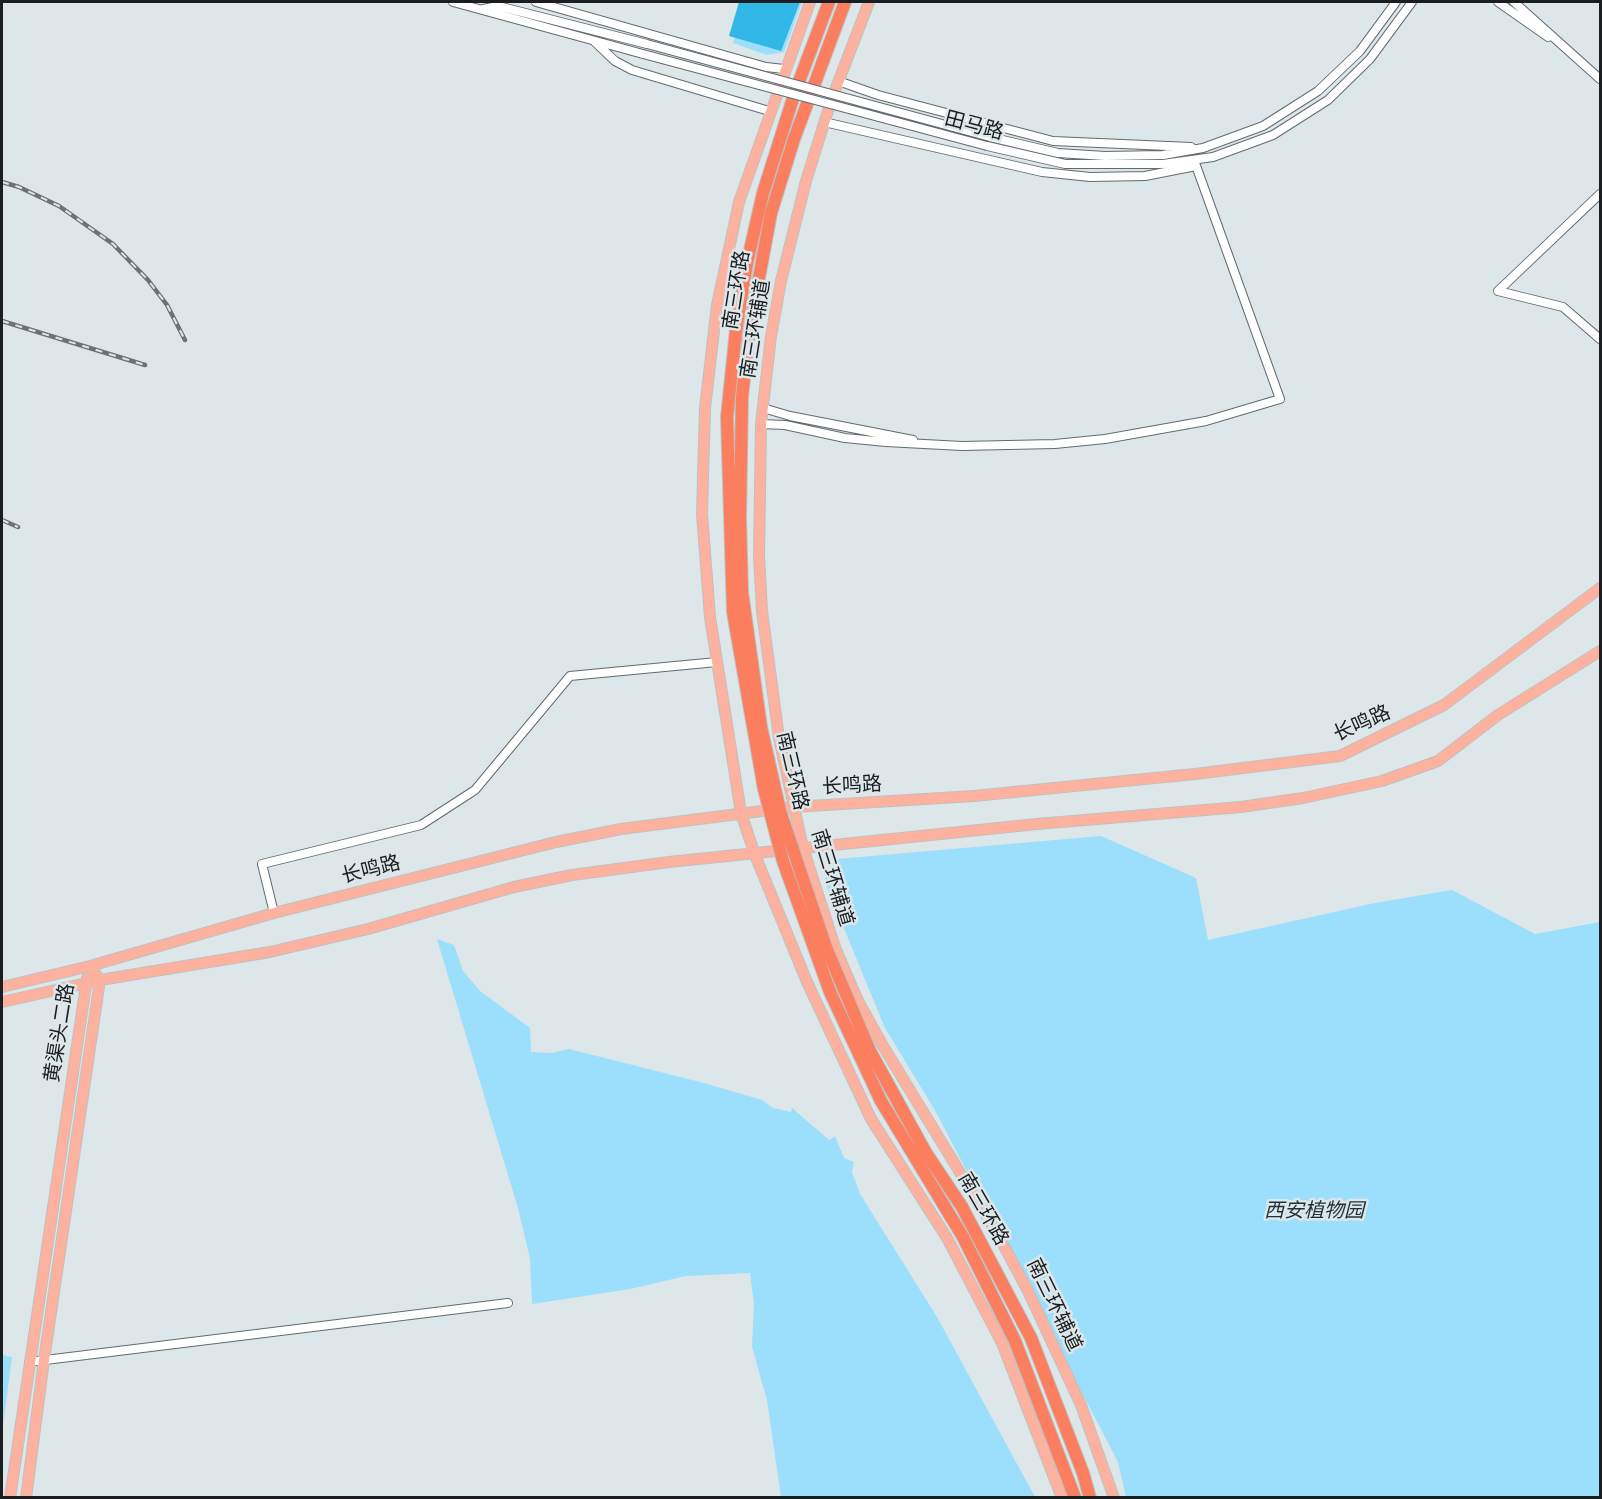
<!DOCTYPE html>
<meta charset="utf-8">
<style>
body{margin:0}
#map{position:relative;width:1602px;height:1499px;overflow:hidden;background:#dde6e9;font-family:"Libre Baskerville",serif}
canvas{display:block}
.frame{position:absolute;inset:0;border:3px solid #1b1e20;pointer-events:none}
</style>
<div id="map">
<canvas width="1602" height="1499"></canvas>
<div class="frame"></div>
</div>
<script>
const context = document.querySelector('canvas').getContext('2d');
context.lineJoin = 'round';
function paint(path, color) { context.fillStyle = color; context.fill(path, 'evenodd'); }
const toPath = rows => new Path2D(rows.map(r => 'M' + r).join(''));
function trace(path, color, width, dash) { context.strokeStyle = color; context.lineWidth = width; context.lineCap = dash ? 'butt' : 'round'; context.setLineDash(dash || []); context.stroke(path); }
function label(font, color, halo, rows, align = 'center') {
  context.font = font + ' "Libre Baskerville","Noto Sans SC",serif'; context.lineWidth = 5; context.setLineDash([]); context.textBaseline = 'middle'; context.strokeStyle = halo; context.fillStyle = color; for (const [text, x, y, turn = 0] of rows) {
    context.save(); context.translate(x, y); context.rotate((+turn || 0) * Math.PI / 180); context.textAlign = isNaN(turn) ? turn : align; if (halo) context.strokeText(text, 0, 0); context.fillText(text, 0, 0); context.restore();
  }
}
paint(toPath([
 [748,2,802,2,784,52,767,55,733,43],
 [1101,836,1196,878,1208,940,1375,903,1452,890,1535,934,1600,922,1600,1497,1126,1497,1118,1462,936,1112,885,1028,824,880,837,859],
 [437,939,454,945,463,971,480,991,530,1028,531,1052,551,1053,569,1049,704,1083,762,1100,773,1108,791,1112,792,1108,829,1140,835,1136,844,1158,854,1162,852,1172,860,1194,937,1317,1035,1497,781,1497,767,1400,752,1347,754,1305,750,1273,686,1276,630,1289,532,1304,530,1259,518,1208],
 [2,1355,12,1357,2,1433]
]), '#9bdffd');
paint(toPath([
 [739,2,800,2,781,51,729,36]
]), '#31b7e6');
const minor = toPath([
 [453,2,643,54],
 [536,2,766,67,784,69],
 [1498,2,1548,37],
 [1514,2,1600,79],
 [483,9,498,6,647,44],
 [595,42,615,61,632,70,769,111],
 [838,81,878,95,1053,141,1191,147],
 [824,122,1042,172,1090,177,1145,176,1196,166],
 [990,137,1058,153,1105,156,1163,155,1203,148,1263,126,1318,91,1360,51,1396,2],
 [987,146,1065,164,1163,164,1213,157,1273,135,1328,100,1370,59,1412,2],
 [1498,291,1600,194],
 [1498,291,1563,307,1600,339],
 [763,408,790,416,913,440],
 [761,424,785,425,845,438,886,442,962,446,1055,444,1105,439,1206,421,1280,399,1194,160],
 [274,913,262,864,421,825,475,790,570,676,717,662],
 [29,1362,508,1303]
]);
const major = toPath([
 [810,2,739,202,717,305,705,408,702,514,710,617,741,813,755,855,807,982,871,1119,947,1238,1002,1343,1062,1498],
 [869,2,831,101,806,181,781,281,771,336,761,424,759,556,762,611,779,738,803,848,836,950,858,1001,883,1046,998,1235,1028,1291,1081,1405,1114,1498],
 [2,987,90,966,274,913,556,842,621,829,793,807,974,796,1195,774,1340,756,1444,705,1600,588],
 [2,1002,100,980,270,952,368,929,514,887,572,875,669,862,1037,824,1241,807,1303,798,1382,781,1438,761,1498,715,1600,651],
 [10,1498,87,978],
 [26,1498,44,1360,100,980,90,966]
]);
const highway = toPath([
 [736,330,747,263,763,193,795,92,829,2],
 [749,332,771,213,794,139,845,2],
 [962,1207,1031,1338,1083,1473,1090,1498],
 [963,1237,1015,1341,1075,1498]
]);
trace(minor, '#646b6e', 10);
trace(major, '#bfc0c1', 12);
trace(highway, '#bfc0c1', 14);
trace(minor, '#fff', 8);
trace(major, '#fdb29f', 10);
trace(highway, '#fb7e5f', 12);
const rail = toPath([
 [2,182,19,187,59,206,113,244,148,280,167,305,185,340],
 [2,321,145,365],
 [2,520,18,527]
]);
trace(rail, '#6d7375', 4.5);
trace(rail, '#dde6e9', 2, [7]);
const minorBridge = toPath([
 [647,44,990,137],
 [643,54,987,146]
]);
const highwayBridge = toPath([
 [736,330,727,417,733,612,764,789,783,861,830,992,881,1101,963,1237],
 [749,332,742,397,740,518,742,592,761,727,780,811,826,947,870,1051,926,1153,962,1207]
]);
trace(minorBridge, '#646b6e', 10, []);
trace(highwayBridge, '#bfc0c1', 14, []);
trace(minorBridge, '#fff', 8);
trace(highwayBridge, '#fb7e5f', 12);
label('20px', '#1b1e20', '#dde6e9', [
 ["田马路",974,126,15],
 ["南三环路",737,290,-81],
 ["南三环辅道",756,329,-81],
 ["长鸣路",1362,724,-24],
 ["南三环路",792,771,77],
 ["长鸣路",852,786,-3],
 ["长鸣路",371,870,-14],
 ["南三环辅道",832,878,73],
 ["黄渠头二路",60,1033,-81],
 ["南三环路",983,1209,60],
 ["南三环辅道",1054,1305,64]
]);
label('italic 20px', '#1c313a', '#dde6e9', [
 ["西安植物园",1314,1211]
]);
</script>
